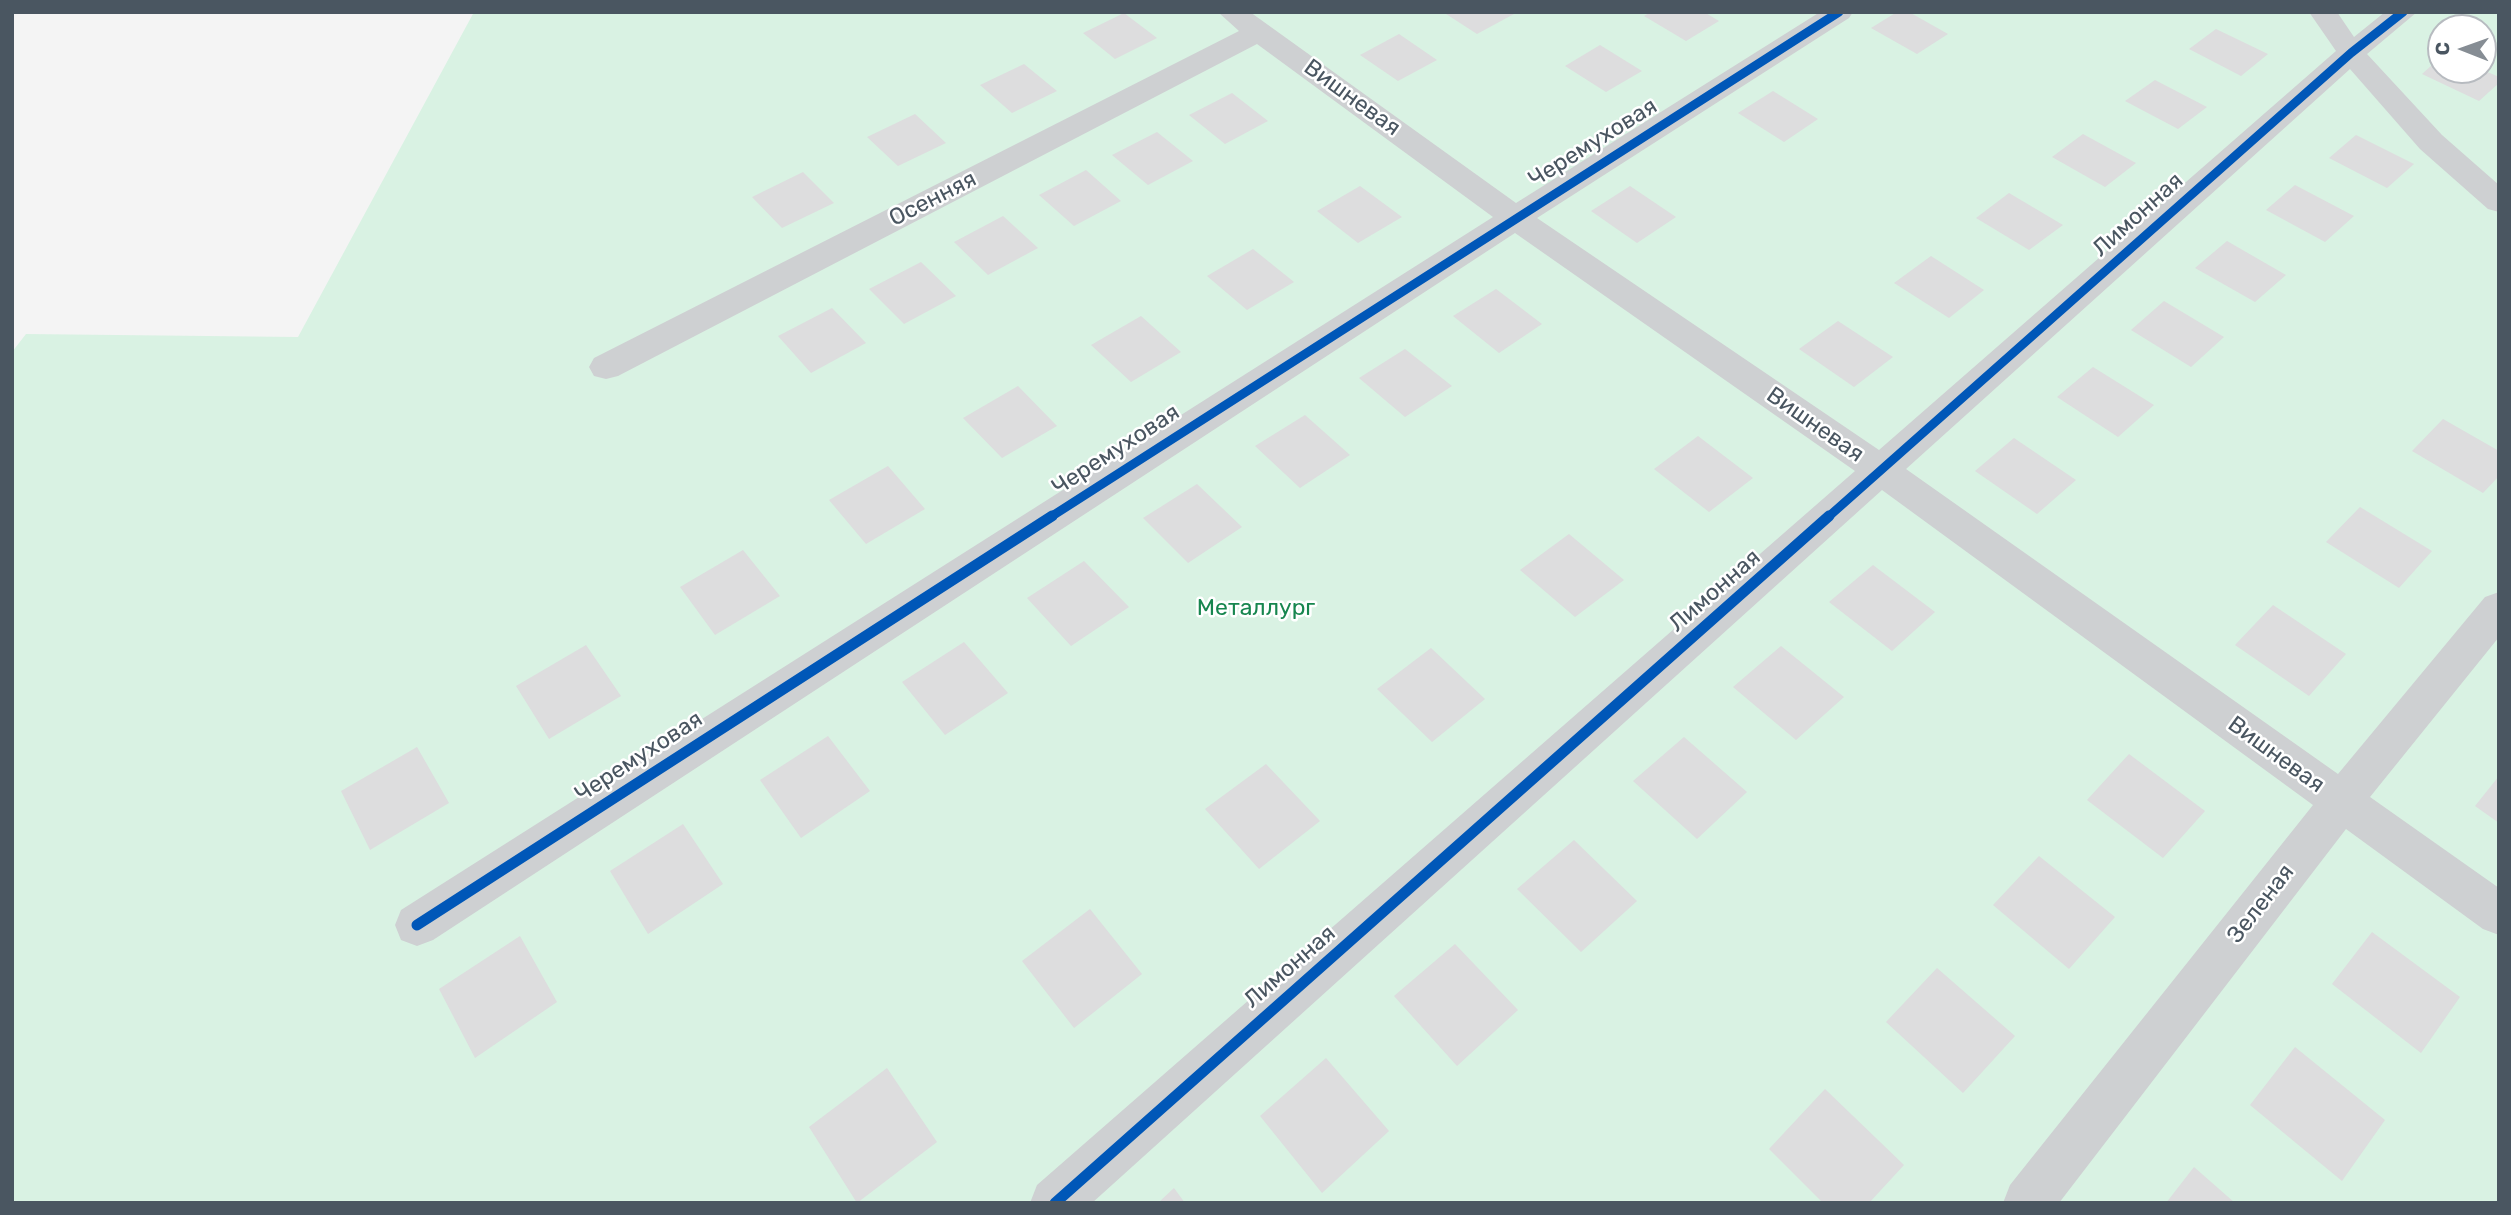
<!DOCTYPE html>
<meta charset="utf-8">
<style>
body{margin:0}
#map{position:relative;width:2511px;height:1215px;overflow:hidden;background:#f4f4f4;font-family:Rubik,sans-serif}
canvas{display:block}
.frame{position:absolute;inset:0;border:14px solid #4a5661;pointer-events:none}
.north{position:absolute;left:2427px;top:14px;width:70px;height:70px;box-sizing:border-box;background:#fff;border:2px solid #b7bbc0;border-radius:50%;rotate:271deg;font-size:19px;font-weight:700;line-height:28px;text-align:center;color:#4a5661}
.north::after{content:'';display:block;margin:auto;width:24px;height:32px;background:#868d94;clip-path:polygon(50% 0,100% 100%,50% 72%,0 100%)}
</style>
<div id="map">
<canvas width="2511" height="1215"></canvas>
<div class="frame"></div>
<div class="north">С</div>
</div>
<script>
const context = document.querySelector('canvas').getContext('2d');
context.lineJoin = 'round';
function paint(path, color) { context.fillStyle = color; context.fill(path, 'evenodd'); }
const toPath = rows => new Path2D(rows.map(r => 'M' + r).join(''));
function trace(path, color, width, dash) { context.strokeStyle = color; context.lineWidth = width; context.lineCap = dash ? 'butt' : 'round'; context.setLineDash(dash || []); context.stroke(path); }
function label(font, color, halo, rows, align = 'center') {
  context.font = font + ' Rubik,sans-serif'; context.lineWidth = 5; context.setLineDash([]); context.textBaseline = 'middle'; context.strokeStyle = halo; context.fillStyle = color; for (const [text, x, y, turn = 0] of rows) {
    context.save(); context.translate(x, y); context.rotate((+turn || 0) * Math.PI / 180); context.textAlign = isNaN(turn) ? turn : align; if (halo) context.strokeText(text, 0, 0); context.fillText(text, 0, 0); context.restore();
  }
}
paint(toPath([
 [474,12,2499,12,2499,1203,12,1203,12,352,26,334,298,337],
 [2441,28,2483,28,2483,70,2441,70]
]), '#d9f2e3');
paint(toPath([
 [1443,12,1510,12,1514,14,1477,34],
 [1651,12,1704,12,1719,21,1686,41,1644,16],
 [1897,12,1909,12,1948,34,1917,54,1871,28],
 [1124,13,1157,38,1115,59,1083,33],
 [2216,29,2268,54,2241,76,2189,49],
 [1399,34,1437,60,1398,81,1360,55],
 [1600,45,1642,71,1606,92,1565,66],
 [2441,57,2441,70,2483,70,2499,77,2499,83,2479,101,2422,74],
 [1024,64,1057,91,1012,113,980,85],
 [2155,80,2207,107,2178,129,2125,101],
 [1773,91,1818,119,1784,142,1738,113],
 [1232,93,1268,121,1225,144,1189,115],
 [915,114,946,143,898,166,867,137],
 [1157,132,1193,161,1148,185,1112,155],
 [2083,134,2136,163,2105,187,2052,157],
 [2356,135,2414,164,2387,188,2329,158],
 [1086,170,1121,201,1074,226,1039,195],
 [803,172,834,203,782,228,752,197],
 [2295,185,2354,216,2325,242,2266,210],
 [1360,186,1402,217,1358,243,1317,211],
 [1630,186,1676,217,1637,243,1591,211],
 [2009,193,2063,225,2029,250,1976,218],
 [1003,216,1038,248,988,275,954,242],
 [2227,241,2286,275,2255,302,2195,268],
 [1253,249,1294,282,1247,310,1207,276],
 [1931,256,1984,290,1949,318,1894,283],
 [921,262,956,296,904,324,869,289],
 [1496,289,1542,324,1499,353,1453,316],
 [2164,301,2224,337,2191,367,2131,330],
 [832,308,866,343,811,373,778,336],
 [1141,316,1181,352,1131,382,1091,345],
 [1838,321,1893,357,1854,387,1799,349],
 [1405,349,1452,386,1405,417,1359,378],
 [2093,367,2154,405,2118,437,2057,397],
 [1018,386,1057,426,1002,458,963,418],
 [1305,415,1350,455,1300,488,1255,446],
 [2443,419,2499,451,2499,476,2483,493,2412,451],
 [1698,436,1753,478,1709,512,1654,469],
 [2014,438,2076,480,2037,514,1975,471],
 [888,466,925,509,866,544,829,500],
 [1197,484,1242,527,1188,563,1143,518],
 [2360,507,2432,551,2399,588,2326,542],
 [1569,534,1624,580,1575,617,1520,570],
 [743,550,780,596,715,635,680,587],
 [1084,561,1129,607,1071,646,1027,598],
 [1873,565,1935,612,1892,651,1829,602],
 [2273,605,2346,654,2309,696,2235,645],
 [964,642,1008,693,945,735,902,682],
 [586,645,621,696,549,739,516,686],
 [1781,646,1844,697,1796,740,1733,687],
 [1431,648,1485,699,1432,742,1377,689],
 [828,736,870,791,801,838,760,780],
 [1684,737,1747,792,1697,839,1633,781],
 [417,747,449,803,370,850,341,791],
 [2129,754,2205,811,2163,858,2087,800],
 [1266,764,1320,821,1259,869,1205,809],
 [2499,776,2499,823,2475,806],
 [683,824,723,884,648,934,610,871],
 [1574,840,1637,901,1581,952,1517,889],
 [2039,856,2115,917,2069,969,1993,905],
 [1090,909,1142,974,1074,1028,1022,961],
 [2372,932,2460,997,2421,1053,2332,984],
 [520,936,557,1002,475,1058,439,989],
 [1455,944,1518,1010,1457,1066,1394,996],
 [1937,968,2015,1036,1963,1093,1886,1022],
 [2295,1047,2385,1120,2342,1181,2250,1105],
 [1326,1058,1389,1131,1322,1193,1260,1116],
 [887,1068,937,1142,857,1203,809,1127],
 [1825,1089,1904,1165,1869,1203,1823,1203,1769,1149],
 [2194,1167,2235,1203,2166,1203],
 [1174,1188,1185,1203,1158,1203]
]), '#ddddde');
paint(toPath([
 [1218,12,1250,12,1516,203,1820,12,1853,12,1849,18,1537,218,1879,450,2336,51,2309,12,2337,12,2354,37,2385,12,2417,12,2367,54,2442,135,2499,185,2499,212,2488,209,2420,149,2350,69,1906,469,2338,774,2485,597,2499,592,2499,637,2370,797,2499,888,2499,935,2483,929,2346,829,2059,1203,2003,1203,2010,1185,2313,805,1882,490,1092,1203,1030,1203,1037,1185,1855,471,1515,233,433,940,417,946,401,940,395,925,401,910,1493,217,1257,44,618,376,606,379,594,376,589,367,594,358,1239,31,1218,12]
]), '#ced0d2');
trace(toPath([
 [1049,518,1839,12],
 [1827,518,2351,53,2403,12]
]), '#0057b8', 9);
trace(toPath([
 [417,925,1052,516],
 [1055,1203,1829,516]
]), '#0057b8', 11);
label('23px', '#4a5661', '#fff', [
 ["Вишневая",1352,98,36],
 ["Черемуховая",1593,143,-32],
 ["Осенняя",933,199,-27],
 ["Лимонная",2138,215,-42],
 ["Вишневая",1815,425,35],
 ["Черемуховая",1116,450,-33],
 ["Лимонная",1715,591,-41],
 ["Вишневая",2276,755,36],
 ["Черемуховая",639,757,-33],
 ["Зеленая",2261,904,-52],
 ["Лимонная",1290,967,-41]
]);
label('23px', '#17864f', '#fff', [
 ["Металлург",1256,608]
]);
</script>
